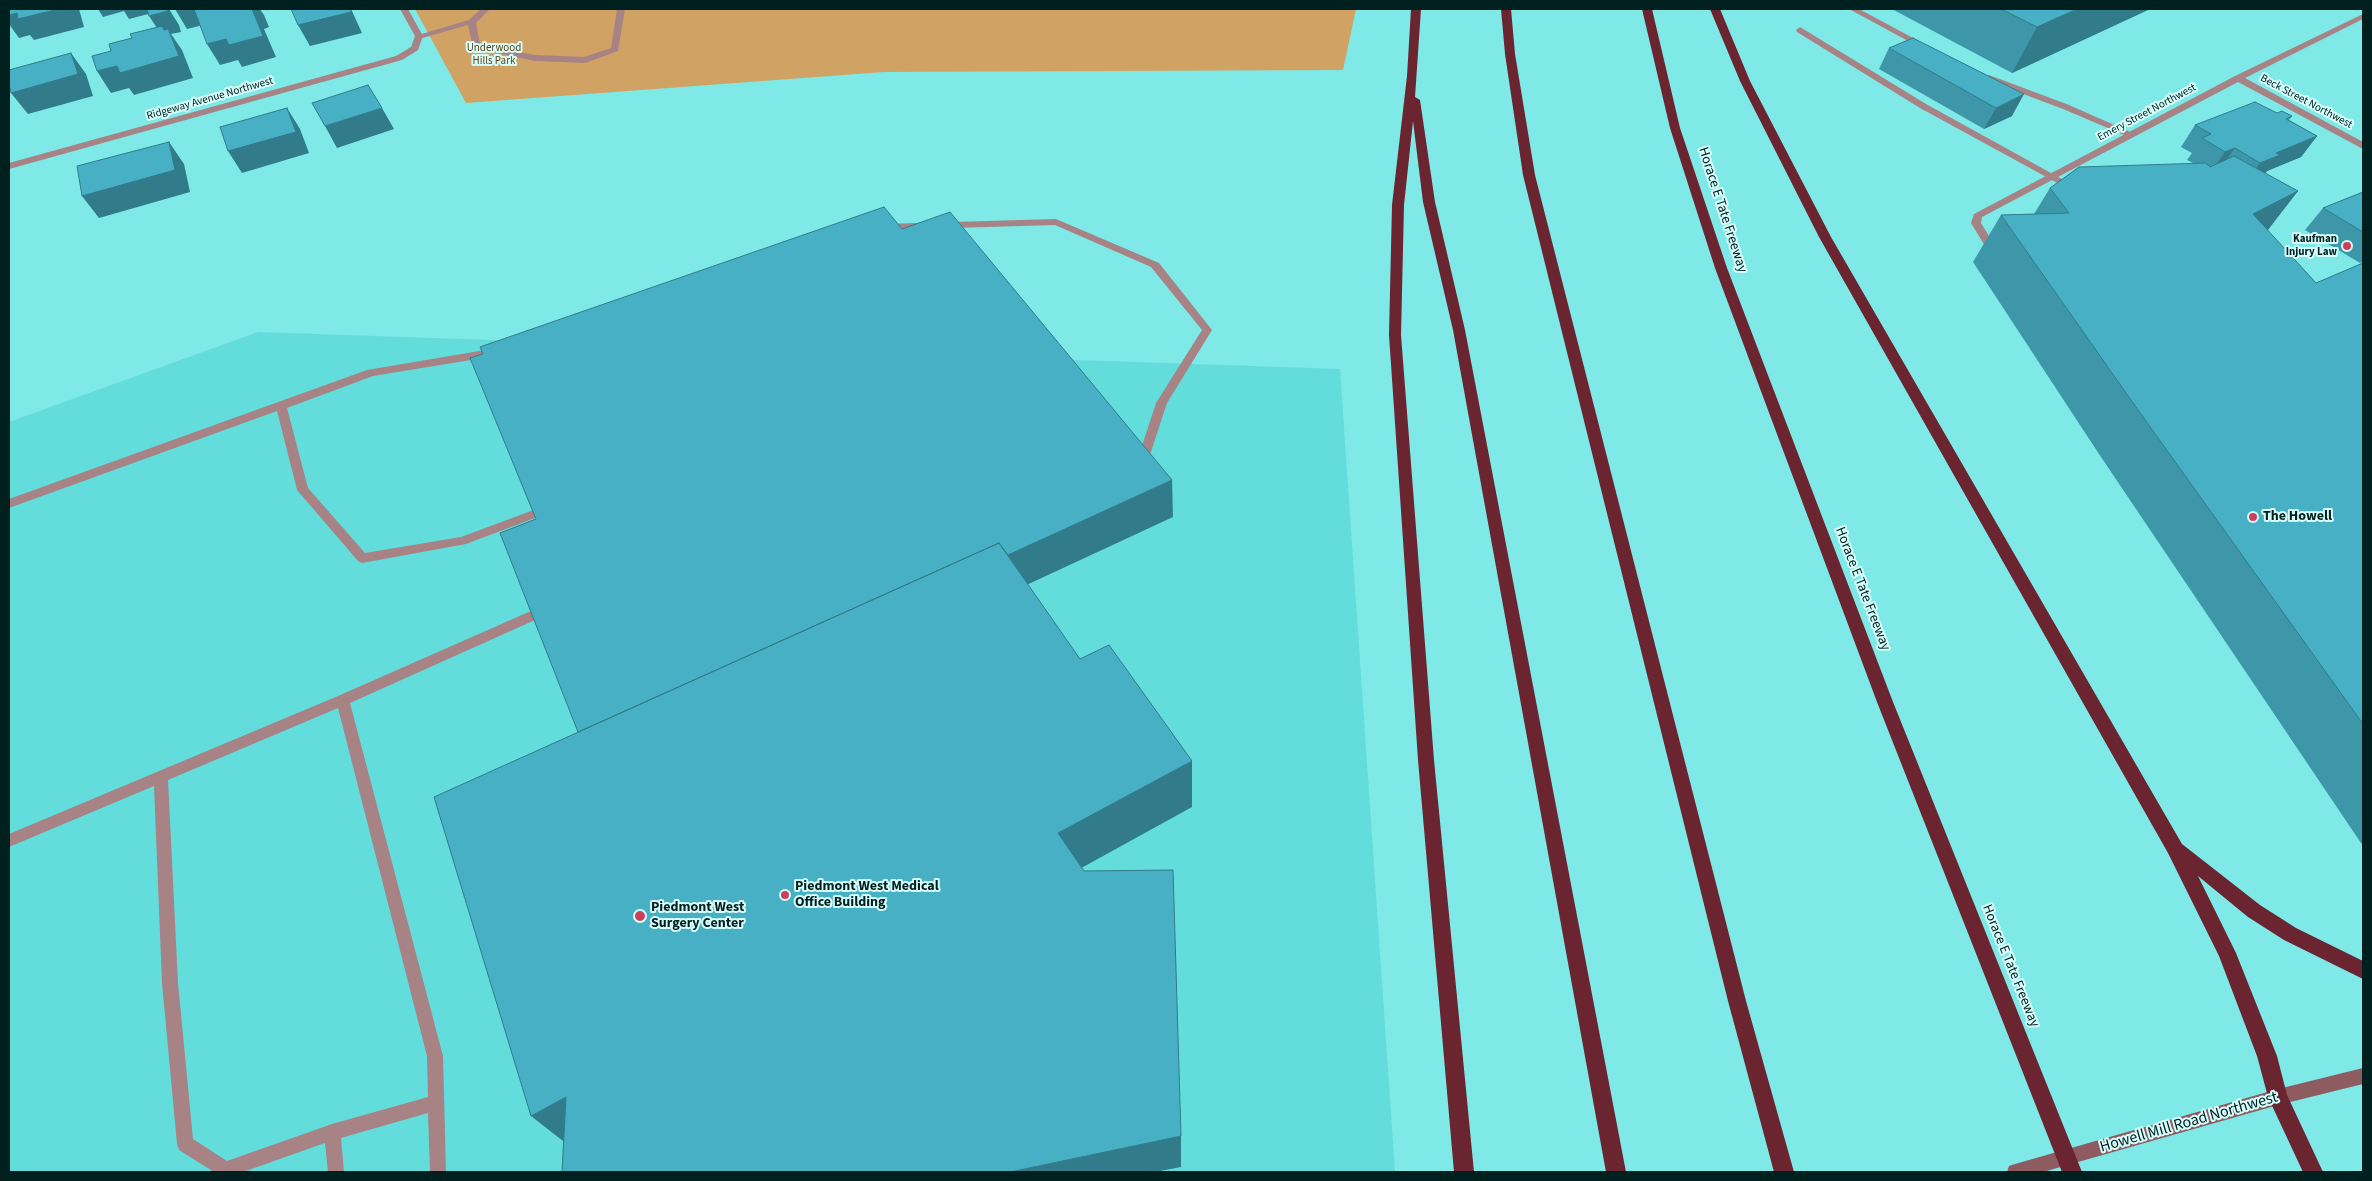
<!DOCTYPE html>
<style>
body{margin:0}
#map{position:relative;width:2372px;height:1181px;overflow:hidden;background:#7ee9e7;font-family:"Source Sans 3",sans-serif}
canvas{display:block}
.frame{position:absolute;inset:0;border:10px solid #001f1f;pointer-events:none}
</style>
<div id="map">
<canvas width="2372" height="1181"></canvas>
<div class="frame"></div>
</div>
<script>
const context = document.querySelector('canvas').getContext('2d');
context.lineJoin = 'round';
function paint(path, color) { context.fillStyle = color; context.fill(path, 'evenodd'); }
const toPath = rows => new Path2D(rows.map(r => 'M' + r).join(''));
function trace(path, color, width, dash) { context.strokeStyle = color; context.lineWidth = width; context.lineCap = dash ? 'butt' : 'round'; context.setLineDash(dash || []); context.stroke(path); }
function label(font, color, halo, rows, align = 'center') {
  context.font = font + ' "Source Sans 3",sans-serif'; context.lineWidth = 4; context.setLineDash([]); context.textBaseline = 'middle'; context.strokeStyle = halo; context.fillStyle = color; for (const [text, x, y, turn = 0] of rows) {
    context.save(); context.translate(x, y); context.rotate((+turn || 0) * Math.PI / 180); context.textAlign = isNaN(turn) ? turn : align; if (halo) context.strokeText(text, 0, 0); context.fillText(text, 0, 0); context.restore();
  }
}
paint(toPath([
 [258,332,1340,369,1395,1172,9,1172,9,422]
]), '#63dddb');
paint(toPath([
 [415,9,1356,9,1343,70,884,72,466,103]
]), '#d0a365');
paint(toPath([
 [481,9,490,9,476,23,480,44,535,55,584,57,611,48,617,9,625,9,618,51,585,63,535,61,473,48,468,25,419,39,415,36,469,20,481,9],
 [1849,9,1859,9,1928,46,1921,48,1849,9],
 [1800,27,1926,104,2080,189,2078,191,2072,191,1920,108,1797,32,1796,30,1800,27],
 [1989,75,2069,105,2137,135,2129,137,2063,109,1986,80,1986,76,1989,75],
 [1056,219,1159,263,1212,330,1167,403,1146,467,1142,468,1136,464,1156,403,1202,330,1151,267,1055,225,883,230,878,227,883,224,1056,219],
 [497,348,501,349,502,352,501,355,373,376,287,408,308,488,365,553,461,537,539,508,545,512,543,515,466,544,362,563,358,561,297,490,277,411,9,508,9,499,367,370,497,348],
 [540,607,544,608,546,612,544,616,350,703,443,1056,446,1172,430,1172,428,1113,341,1138,344,1172,328,1172,325,1143,243,1172,214,1172,179,1150,177,1144,162,983,154,786,9,847,9,834,338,696,540,607],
 [338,708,427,1056,428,1097,332,1124,227,1161,193,1139,178,983,168,780,338,708]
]), '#a78385');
paint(toPath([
 [400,9,408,9,423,36,418,50,402,60,9,169,9,163,396,56,411,47,415,36,400,9],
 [2363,14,2363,19,2245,78,2363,142,2363,149,2238,82,1982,217,1981,223,1997,249,1996,251,1988,251,1971,223,1974,214,2235,76,2363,14]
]), '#a78385');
paint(toPath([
 [2363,1068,2363,1084,2278,1105,2043,1172,2007,1172,2009,1166,2015,1164,2278,1089,2363,1068]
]), '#8e5b60');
paint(toPath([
 [1411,9,1421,9,1415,97,1420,100,1435,202,1465,330,1626,1172,1606,1172,1453,330,1423,202,1413,121,1404,205,1401,335,1434,760,1474,1172,1454,1172,1418,760,1389,335,1392,205,1407,76,1411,9],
 [1501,9,1511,9,1515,54,1535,175,1746,1001,1794,1172,1774,1172,1728,1001,1523,175,1505,54,1501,9],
 [1642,9,1652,9,1680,128,1727,268,1893,702,2082,1172,2062,1172,1877,702,1715,268,1670,128,1642,9],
 [1710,9,1720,9,1750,81,1831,237,2182,844,2260,905,2296,928,2363,961,2363,979,2284,940,2248,917,2198,876,2236,953,2277,1056,2287,1095,2323,1172,2303,1172,2268,1097,2257,1056,2219,956,2168,853,1819,237,1740,81,1710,9]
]), '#6a2530');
paint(toPath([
 [1892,9,2150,9,2012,73],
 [1889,48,2012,116,1984,129,1879,69],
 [2277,113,2292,116,2289,120,2317,136,2301,157,2267,171,2265,174,2298,191,2267,230,2316,283,2363,263,2363,846,2101,457,1973,262,2001,215,2034,214,2050,188,2193,163,2187,160,2192,153,2181,147,2195,125],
 [2363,192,2363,262,2360,263,2305,230,2323,208]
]), '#3e97a9');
paint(toPath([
 [59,9,79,9,84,27,34,40,30,35,19,38,9,24,9,15,17,13],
 [98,9,159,9,160,11,129,19,124,11,103,17],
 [167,9,169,9,179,25,181,32,171,34,182,50,193,78,134,95,129,88,111,93,97,71,163,37,149,16],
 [175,9,199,9,203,25,187,29],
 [252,9,260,9,264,15,269,27,264,29,276,57,242,67,238,60,220,65,207,44],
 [350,9,351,9,362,33,310,46,298,25],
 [2077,9,2150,9,2012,73,2037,27],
 [71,53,86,74,93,96,28,114,11,93],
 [2024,94,2012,116,1984,129,1996,108],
 [287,108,300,129,309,153,242,173,228,151],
 [382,108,394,129,337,148,325,126],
 [2317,136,2301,157,2267,171,2263,176,2244,184,2260,163,2276,153],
 [169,142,184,164,190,192,99,218,82,196],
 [2235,148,2220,169,2210,173,2225,152],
 [2298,191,2261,239,2253,214],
 [1172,480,1173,517,606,780,584,747],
 [1192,761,1192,807,1065,877,1058,833],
 [566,1097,572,1148,531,1116],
 [1181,1136,1181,1167,1155,1172,1010,1172]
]), '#327b8a');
const building = toPath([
 [9,9,59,9,18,19,17,13,9,15,9,9],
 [147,9,167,9,168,11,149,16,147,9],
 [194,9,252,9,263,36,229,45,226,39,207,44,194,9],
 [291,9,350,9,351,12,298,25,291,9],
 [2001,9,2077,9,2037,27,2001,9],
 [162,26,164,30,168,29,179,56,120,73,117,66,97,71,92,56,111,51,109,44,132,38,130,34,162,26],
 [1913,38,2024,94,1996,108,1889,48,1913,38],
 [71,53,78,74,11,93,9,84,9,70,71,53],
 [368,85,382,108,325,126,312,103,368,85],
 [2255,102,2277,113,2282,111,2292,116,2286,119,2317,136,2276,153,2280,155,2260,163,2235,148,2225,152,2202,138,2211,134,2195,125,2255,102],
 [287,108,296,132,228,151,220,127,287,108],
 [169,142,175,170,82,196,77,166,169,142],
 [2234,156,2298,191,2253,214,2316,283,2363,263,2363,724,2138,410,2001,215,2069,213,2050,188,2079,167,2206,163,2210,167,2234,156],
 [2363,192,2363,232,2323,208,2363,192],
 [884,207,902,229,950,212,1172,480,1008,555,999,543,578,732,500,533,536,519,470,358,483,354,480,347,884,207],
 [999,543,1080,659,1109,645,1192,761,1058,833,1084,871,1173,870,1181,1136,1010,1172,562,1172,566,1097,531,1116,434,797,999,543]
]);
paint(building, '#48b0c5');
trace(building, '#327b8a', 1);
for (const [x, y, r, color] of [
 [2347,246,5,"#ce3e59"],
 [2253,517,5,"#ce3e59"],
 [785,895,5,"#ce3e59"],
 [640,916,6,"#ce3e59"]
]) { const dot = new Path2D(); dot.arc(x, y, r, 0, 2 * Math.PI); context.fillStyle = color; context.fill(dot); trace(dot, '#d7fefc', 2); }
label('11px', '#604215', '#d7fefc', [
 ["Underwood",494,49],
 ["Hills Park",494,62]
]);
label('11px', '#001f1f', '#d7fefc', [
 ["Ridgeway Avenue Northwest",210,99,-16],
 ["Beck Street Northwest",2306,102,28],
 ["Emery Street Northwest",2147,113,-28]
]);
label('bold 11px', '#001f1f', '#d7fefc', [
 ["Kaufman",2337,240],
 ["Injury Law",2337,253]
], 'right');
label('14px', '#001f1f', '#d7fefc', [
 ["Horace E Tate Freeway",1722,210,72],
 ["Horace E Tate Freeway",1862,589,69],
 ["Horace E Tate Freeway",2010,966,68]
]);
label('bold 14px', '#001f1f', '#d7fefc', [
 ["The Howell",2263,517],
 ["Piedmont West Medical",795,887],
 ["Office Building",795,903],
 ["Piedmont West",651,908],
 ["Surgery Center",651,924]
], 'left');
label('16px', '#001f1f', '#d7fefc', [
 ["Howell Mill Road Northwest",2189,1123,-16]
]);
</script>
